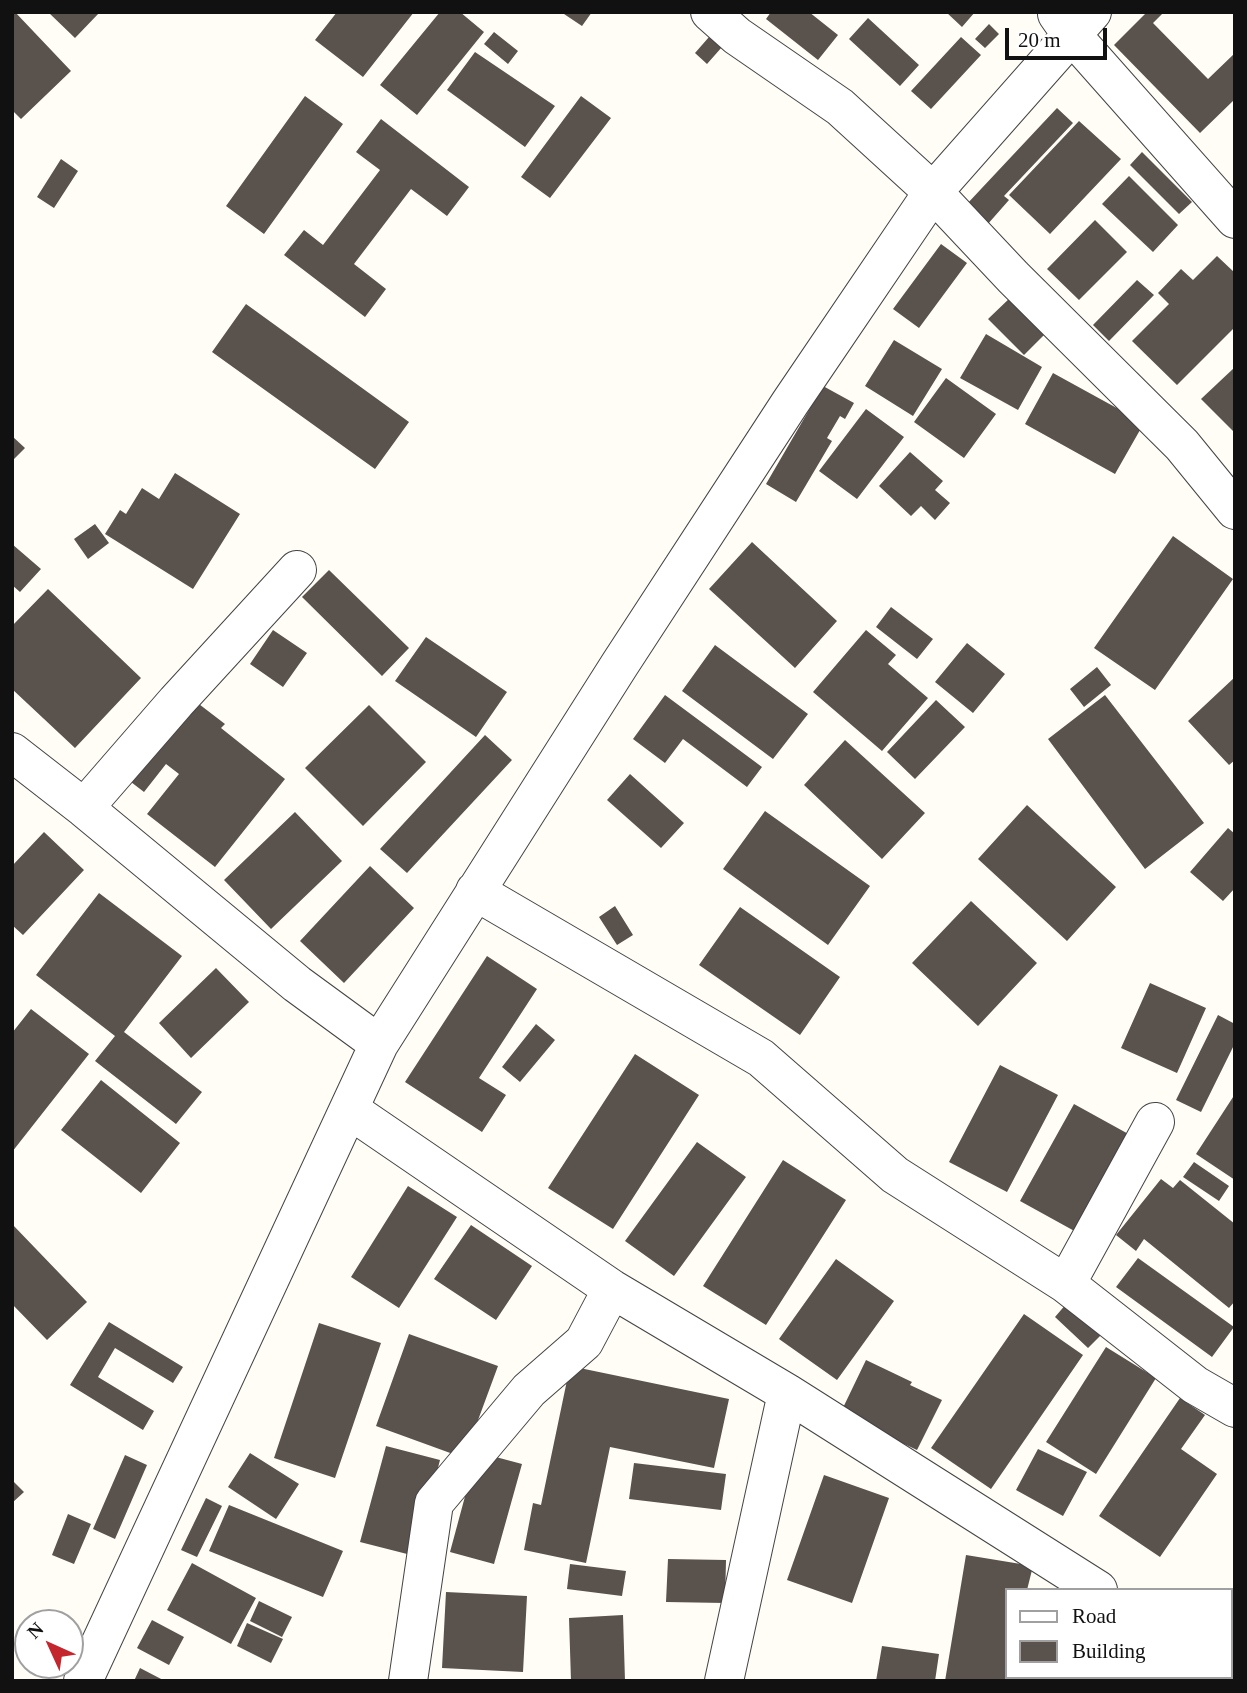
<!DOCTYPE html>
<style>
body{margin:0}
#map{position:relative;width:1247px;height:1693px;overflow:hidden;background:#fffdf5;font-family:"Times New Roman",serif}
canvas{display:block}
.frame{position:absolute;inset:0;border:14px solid #111;pointer-events:none}
.legend{position:absolute;left:1005px;top:1588px;width:228px;height:91px;box-sizing:border-box;background:#fff;border:2px solid #a0a0a0;margin:0;padding:9px 12px;list-style:none;font-size:21px;color:#111}
.legend li{display:flex;align-items:center;gap:14px;height:35px}
.legend b{width:35px;border:2px solid #a0a0a0}
.north{position:absolute;left:14px;top:1609px;width:70px;height:70px;box-sizing:border-box;background:#fff;border:2px solid #a0a0a0;border-radius:50%;rotate:315deg;font-size:19px;font-weight:700;line-height:28px;text-align:center;color:#111}
.north::after{content:'';display:block;margin:auto;width:24px;height:32px;background:#c4262e;clip-path:polygon(50% 0,100% 100%,50% 72%,0 100%)}
.scale{position:absolute;left:1005px;top:28px;width:102px;height:32px;box-sizing:border-box;border:4px solid #111;border-top:0;padding-left:9px;font-size:21px;line-height:24px;white-space:nowrap;color:#111;-webkit-text-stroke:5px #fff;paint-order:stroke}
</style>
<div id="map">
<canvas width="1247" height="1693"></canvas>
<div class="frame"></div>
<ul class="legend">
<li><b style="height:9px;background:#fff"></b>Road</li>
<li><b style="height:19px;background:#5a524d"></b>Building</li>
</ul>
<div class="north">N</div>
<div class="scale">20 m</div>
</div>
<script>
const context = document.querySelector('canvas').getContext('2d');
context.lineJoin = 'round';
function paint(path, color) { context.fillStyle = color; context.fill(path, 'evenodd'); }
const toPath = rows => new Path2D(rows.map(r => 'M' + r).join(''));
function trace(path, color, width, dash) { context.strokeStyle = color; context.lineWidth = width; context.lineCap = dash ? 'butt' : 'round'; context.setLineDash(dash || []); context.stroke(path); }
paint(toPath([
 [12,12,15,12,71,71,21,119,12,110],
 [48,12,100,12,75,38],
 [337,12,414,12,363,77,315,40],
 [440,12,460,12,484,32,417,115,380,85],
 [561,12,592,12,582,26],
 [771,12,809,12,838,35,818,60,766,19],
 [946,12,975,12,962,27],
 [1147,12,1164,12,1153,23,1208,79,1235,53,1235,99,1200,133,1114,45],
 [868,18,919,65,900,86,849,39],
 [989,24,999,34,985,48,975,39],
 [494,32,518,51,508,64,484,44],
 [709,37,722,47,707,64,695,53],
 [961,37,981,55,931,109,911,91],
 [475,52,555,106,525,147,447,90],
 [305,96,343,124,264,234,226,206],
 [581,96,611,118,550,198,521,177],
 [1057,108,1073,123,1004,196,1009,200,987,225,966,205],
 [381,119,469,187,447,216,411,189,354,264,386,289,365,317,284,255,304,230,323,245,380,170,356,152],
 [1079,121,1121,159,1050,234,1009,195],
 [1142,152,1192,202,1179,214,1130,165],
 [61,159,78,171,54,208,37,197],
 [1129,176,1178,225,1153,252,1102,204],
 [1095,220,1127,252,1079,300,1047,269],
 [941,244,967,263,919,328,893,309],
 [1217,256,1235,273,1235,327,1177,385,1132,341,1169,304,1158,293,1181,269,1193,280],
 [1137,280,1154,295,1109,341,1093,325],
 [1012,296,1047,332,1024,355,988,319],
 [246,304,409,422,375,469,212,352],
 [986,334,1042,367,1018,410,960,378],
 [894,340,942,369,913,416,865,386],
 [1235,367,1235,433,1201,399],
 [1053,373,1144,423,1115,474,1025,424],
 [946,378,996,414,964,458,914,422],
 [823,386,854,403,845,419,840,416,827,438,832,441,796,502,766,484],
 [866,409,904,437,857,499,819,471],
 [12,436,25,448,12,461],
 [910,452,943,481,935,490,950,503,935,520,921,506,911,516,879,486],
 [175,473,240,514,193,589,105,534,120,510,126,514,142,488,159,499],
 [95,524,109,543,88,559,74,539],
 [1173,536,1233,579,1155,690,1094,648],
 [752,542,837,621,795,668,709,589],
 [12,544,41,569,20,592,12,585],
 [329,570,409,648,382,676,302,597],
 [48,589,141,678,75,748,12,689,12,626],
 [891,607,933,639,917,659,876,627],
 [273,630,307,653,283,687,250,664],
 [866,630,896,655,888,664,928,698,882,751,813,692],
 [426,637,507,692,476,737,395,681],
 [967,643,1005,674,973,713,935,682],
 [715,645,808,714,773,759,682,691],
 [1097,667,1111,685,1084,707,1070,689],
 [1235,677,1235,760,1229,765,1188,721],
 [665,695,762,767,747,787,683,739,665,763,633,739],
 [1105,695,1204,823,1145,869,1048,739],
 [936,700,965,727,915,779,887,752],
 [195,701,225,724,221,728,285,779,215,867,147,814,179,774,166,764,144,792,131,782],
 [369,705,426,762,363,826,305,768],
 [485,735,512,760,407,873,380,849],
 [845,740,925,813,882,859,804,785],
 [630,774,684,823,661,848,607,800],
 [1027,805,1116,887,1067,941,978,859],
 [765,811,870,886,828,945,723,869],
 [295,812,342,861,271,929,224,880],
 [1228,828,1235,834,1235,888,1223,901,1190,872],
 [44,832,84,870,23,935,12,925,12,866],
 [370,866,414,908,344,983,300,941],
 [99,893,182,956,124,1032,202,1092,176,1124,95,1061,115,1036,36,975],
 [971,901,1037,963,978,1026,912,963],
 [615,906,633,935,617,945,599,917],
 [740,907,840,977,800,1035,699,965],
 [487,956,537,989,479,1078,506,1095,482,1132,405,1082],
 [216,968,249,1002,191,1058,159,1023],
 [1150,983,1206,1008,1177,1073,1121,1048],
 [31,1009,89,1054,12,1152,12,1033],
 [1218,1015,1235,1024,1235,1043,1201,1112,1176,1100],
 [536,1024,555,1040,520,1082,502,1067],
 [635,1054,699,1095,613,1229,548,1188],
 [1000,1065,1058,1095,1007,1192,949,1162],
 [101,1080,180,1143,141,1193,61,1130],
 [1235,1094,1235,1180,1196,1154],
 [1074,1104,1132,1136,1078,1233,1020,1201],
 [697,1142,746,1177,674,1276,625,1241],
 [783,1160,846,1200,766,1325,703,1286],
 [1194,1162,1229,1186,1219,1201,1183,1177],
 [1161,1179,1173,1188,1180,1180,1235,1224,1235,1301,1229,1308,1144,1239,1136,1251,1116,1235],
 [408,1186,457,1217,399,1308,351,1277],
 [12,1224,87,1302,47,1340,12,1304],
 [471,1225,532,1266,496,1320,434,1279],
 [1138,1258,1234,1327,1212,1357,1116,1287],
 [836,1259,894,1301,837,1380,779,1339],
 [1067,1303,1102,1334,1088,1348,1055,1317],
 [1024,1314,1083,1355,991,1489,931,1448],
 [109,1322,183,1367,173,1383,115,1348,98,1377,154,1411,143,1430,70,1385],
 [319,1323,381,1343,335,1478,274,1458],
 [409,1334,498,1366,464,1458,376,1426],
 [1106,1347,1156,1378,1096,1474,1046,1442],
 [866,1360,912,1382,910,1385,942,1400,917,1450,840,1414],
 [570,1366,729,1399,714,1468,610,1447,586,1563,524,1550,533,1503,541,1505],
 [1180,1398,1205,1415,1181,1449,1217,1474,1160,1557,1099,1516],
 [386,1446,440,1460,415,1556,360,1542],
 [1038,1449,1087,1472,1063,1516,1016,1490],
 [477,1452,522,1464,494,1564,450,1552],
 [250,1453,299,1484,276,1519,228,1487],
 [125,1455,147,1465,115,1539,93,1529],
 [634,1463,726,1474,721,1510,629,1499],
 [824,1475,889,1498,852,1603,787,1580],
 [12,1480,24,1492,12,1503],
 [206,1498,222,1506,197,1557,181,1550],
 [229,1505,343,1551,323,1597,209,1551],
 [68,1514,91,1524,74,1564,52,1555],
 [966,1555,1033,1566,1027,1590,1007,1590,1007,1677,1013,1677,1012,1681,945,1681],
 [668,1559,726,1560,725,1603,666,1602],
 [192,1563,256,1598,231,1644,167,1610],
 [570,1564,626,1571,622,1596,567,1589],
 [446,1592,527,1596,523,1672,442,1668],
 [259,1601,292,1617,282,1637,250,1621],
 [623,1615,625,1681,571,1681,569,1618],
 [152,1620,184,1637,169,1665,137,1648],
 [247,1623,283,1639,271,1663,237,1646],
 [882,1646,939,1654,935,1681,876,1681],
 [1235,1652,1235,1681,1215,1681,1211,1677,1231,1677,1231,1656],
 [140,1668,165,1681,134,1681],
 [1026,1677,1069,1677,1069,1681,1026,1681]
]), '#5a524d');
const minor = toPath([
 [710,12,737,36,840,107,933,192,1013,277,1182,445,1235,510],
 [1057,14,1071,34,1235,219],
 [12,752,84,808,297,984,379,1044],
 [84,808,176,702,297,570],
 [475,891,761,1058,895,1175,1066,1284,1195,1385,1235,1408],
 [350,1110,612,1289,787,1393,1098,1590],
 [1066,1284,1155,1122],
 [83,1681,379,1044,620,664,790,403,933,192,1092,12],
 [408,1681,434,1503,529,1390,584,1342,612,1289],
 [724,1681,787,1393],
 [1125,1681,1125,1677]
]);
trace(minor, '#444', 40);
trace(minor, '#fff', 38);
</script>
